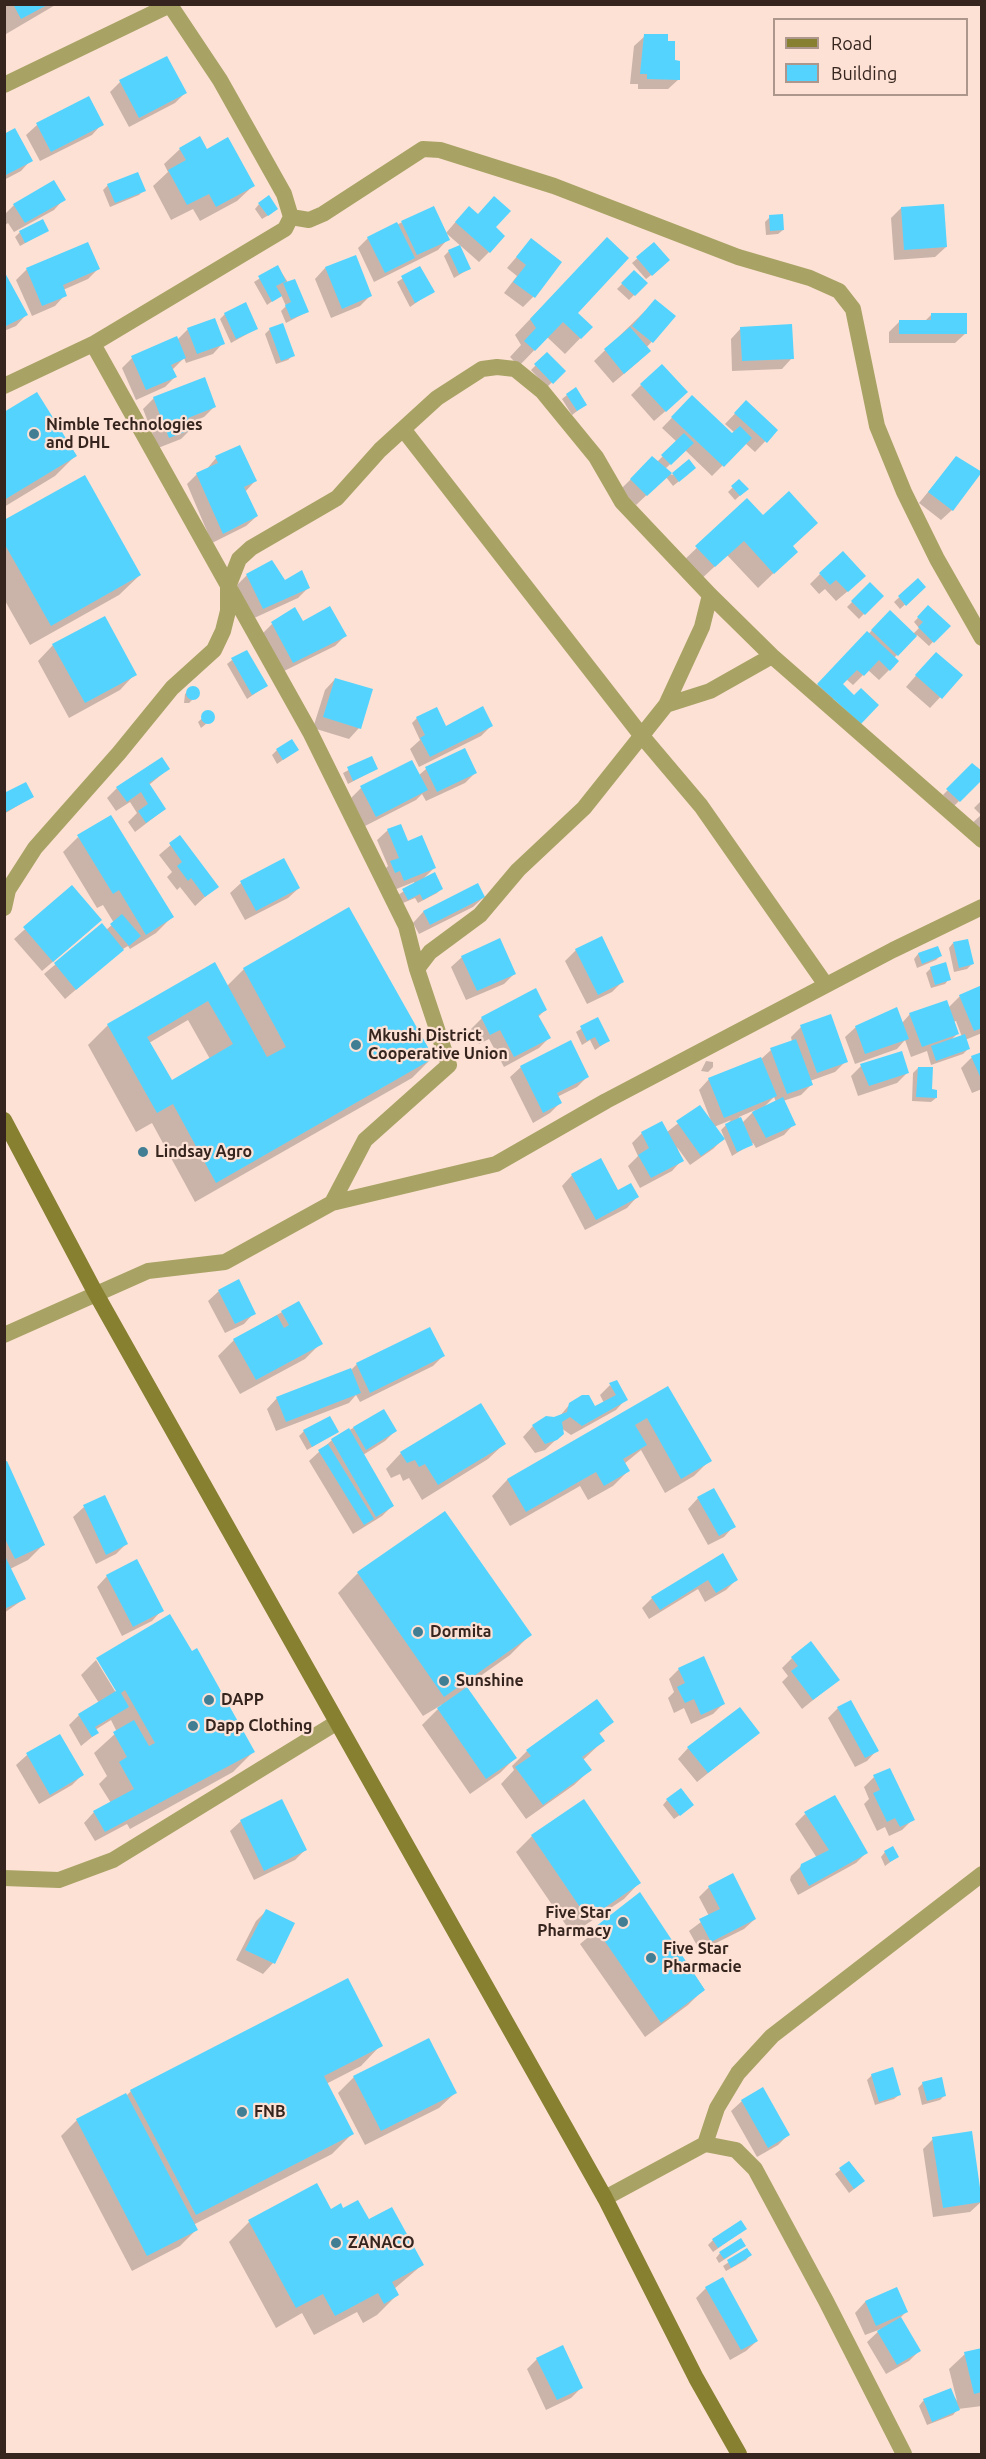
<!DOCTYPE html>
<style>
body{margin:0}
#map{position:relative;width:986px;height:2459px;overflow:hidden;background:#fde1d5;font-family:Ubuntu,sans-serif}
canvas{display:block}
.frame{position:absolute;inset:0;border:6px solid #36251e;pointer-events:none}
.legend{position:absolute;left:773px;top:18px;width:195px;height:78px;box-sizing:border-box;background:#fde1d5;border:2px solid #ad968c;margin:0;padding:8px 10px;list-style:none;font-size:18px;color:#36251e}
.legend li{display:flex;align-items:center;gap:12px;height:30px}
.legend b{width:30px;border:2px solid #ad968c}
</style>
<div id="map">
<canvas width="986" height="2459"></canvas>
<div class="frame"></div>
<ul class="legend">
<li><b style="height:8px;background:#878030"></b>Road</li>
<li><b style="height:16px;background:#53d3fe"></b>Building</li>
</ul>
</div>
<script>
const context = document.querySelector('canvas').getContext('2d');
context.lineJoin = 'round';
function paint(path, color) { context.fillStyle = color; context.fill(path, 'evenodd'); }
const toPath = rows => new Path2D(rows.map(r => 'M' + r).join(''));
function trace(path, color, width, dash) { context.strokeStyle = color; context.lineWidth = width; context.lineCap = dash ? 'butt' : 'round'; context.setLineDash(dash || []); context.stroke(path); }
function label(font, color, halo, rows, align = 'center') {
  context.font = font + ' Ubuntu,sans-serif'; context.lineWidth = 4.5; context.setLineDash([]); context.textBaseline = 'middle'; context.strokeStyle = halo; context.fillStyle = color; for (const [text, x, y, turn = 0] of rows) {
    context.save(); context.translate(x, y); context.rotate((+turn || 0) * Math.PI / 180); context.textAlign = isNaN(turn) ? turn : align; if (halo) context.strokeText(text, 0, 0); context.fillText(text, 0, 0); context.restore();
  }
}
paint(toPath([
 [4,4,57,4,6,34],
 [645,36,673,61,679,79,668,89,638,89,638,84,630,84,634,46],
 [166,58,185,93,175,103,129,127,110,92,120,82],
 [88,98,102,124,92,135,40,161,26,135,37,125],
 [4,136,31,160,21,171,4,180],
 [180,149,206,151,253,186,237,201,200,221,193,209,171,220,153,186,168,172,164,164],
 [108,185,144,190,139,195,110,207,103,190],
 [64,199,54,210,14,232,8,223,4,226,4,215,14,205],
 [259,204,272,213,262,219,255,209],
 [433,208,448,239,438,250,374,282,358,248,368,238],
 [901,208,946,247,935,257,894,260,891,218],
 [770,217,783,230,778,234,766,235,765,222],
 [459,218,494,228,489,252,479,262,446,233],
 [47,231,20,246,15,237,20,232],
 [531,240,533,297,523,307,504,293,517,276,507,268],
 [87,244,98,269,88,279,63,290,65,295,55,306,32,316,16,280,27,269],
 [654,244,664,265,646,279,632,263],
 [449,251,469,269,454,278,444,256],
 [591,255,576,313,591,327,565,354,547,337,519,366,510,357,521,345,515,335],
 [355,257,370,296,360,306,331,318,315,279,325,268],
 [278,267,307,312,286,323,281,311,286,306,281,295,267,305,254,282],
 [419,268,433,291,410,307,397,282],
 [634,272,646,283,629,300,617,289],
 [4,274,26,315,16,326,4,331],
 [645,311,674,317,646,348,639,361,613,383,594,361],
 [225,314,256,329,231,343,220,319],
 [932,314,966,333,955,343,889,343,889,332,899,322,924,322],
 [741,328,792,358,782,369,732,371,731,339],
 [188,329,223,343,213,354,186,363,184,358,172,370,175,377,165,387,136,400,122,368,132,358,177,340],
 [270,329,293,355,288,360,276,364,265,334],
 [547,354,564,371,547,387,531,370],
 [641,385,676,402,654,421,631,395],
 [567,395,585,405,572,415,562,399],
 [692,397,732,436,735,433,725,424,746,402,776,430,755,452,745,443,712,476,685,450,665,469,672,475,688,462,689,473,673,486,666,477,636,505,620,490,652,458,657,462,677,442,662,428],
 [154,398,214,407,204,417,189,423,191,429,181,439,158,448,143,409],
 [4,413,75,456,55,476,4,507],
 [240,447,255,481,245,492,257,516,246,526,212,543,187,484,197,474,206,470,216,458],
 [956,458,952,510,941,520,919,503],
 [739,481,747,489,735,500,728,492],
 [747,500,791,547,780,567,758,588,727,555,698,582,681,563],
 [4,521,140,575,119,595,30,645,4,599],
 [820,574,854,586,836,601,825,589,819,594,810,584],
 [247,575,284,582,308,588,298,598,252,619,237,585],
 [918,580,924,587,900,609,894,602],
 [870,584,881,596,859,619,847,607],
 [928,607,948,626,929,646,917,635,894,658,889,670,879,680,868,670,853,685,846,679,841,685,854,697,877,705,808,695,890,612,913,634,919,628,914,622],
 [272,624,345,636,335,646,282,672,262,634],
 [53,645,135,674,120,690,69,718,38,661],
 [232,660,266,686,247,699,227,664],
 [926,664,961,675,930,708,906,687],
 [335,679,359,728,349,739,313,728,325,690],
 [190,689,197,691,194,698,189,703,184,703,185,694],
 [208,713,212,719,201,728,198,722],
 [417,718,445,727,492,725,481,736,419,767,410,749,420,740,412,723],
 [277,750,297,750,277,764,272,755],
 [465,750,475,773,465,783,426,801,422,794,416,800,365,826,351,798,361,788,419,775,426,769],
 [371,758,376,769,348,784,343,773],
 [972,765,982,778,954,806,943,795],
 [168,769,149,785,165,809,135,832,128,822,137,813,130,802,116,811,107,798,117,788],
 [4,795,32,797,4,814],
 [982,800,982,838,969,826,981,815,974,808],
 [388,830,407,843,434,868,422,880,442,888,437,893,418,903,415,898,403,903,398,895,415,884,414,882,394,890,381,873,388,866,377,840],
 [78,837,172,917,156,933,130,949,128,946,123,949,65,999,44,974,102,925,106,930,114,923,103,905,97,908,63,852],
 [180,837,217,886,195,906,180,887,177,890,167,877,172,872,159,855],
 [284,860,299,888,288,898,245,920,230,893,241,883],
 [477,885,484,897,473,907,419,934,413,923,423,912],
 [72,887,90,930,42,971,14,939],
 [953,943,972,964,967,969,954,972,949,948],
 [937,947,940,956,936,960,917,968,914,959,918,954],
 [576,950,623,981,612,992,587,1004,565,961],
 [462,957,515,973,504,984,466,1000,451,967],
 [931,968,949,979,945,984,931,988,926,973],
 [244,969,432,1058,412,1078,195,1202,152,1123,136,1132,88,1045,108,1025,227,986],
 [188,1020,210,1059,171,1082,149,1043],
 [982,987,982,1033,965,1040,968,1049,963,1054,931,1065,927,1051,911,1057,905,1040,897,1049,855,1064,845,1037,856,1027,896,1009,902,1023,910,1014,948,1008,960,996],
 [956,1021,962,1037,950,1041,957,1034,953,1022],
 [535,990,545,1010,538,1017,549,1038,539,1048,504,1067,489,1039,479,1044,471,1029,482,1018],
 [597,1019,608,1041,595,1050,590,1040,582,1045,576,1032],
 [801,1027,846,1061,835,1072,810,1081,811,1085,801,1095,783,1101,794,1124,784,1135,756,1148,753,1143,732,1156,721,1130,731,1120,714,1127,723,1139,713,1149,690,1165,677,1147,682,1160,672,1171,640,1188,628,1166,638,1156,632,1143,642,1133,667,1132,699,1107,711,1121,699,1090,709,1079,760,1060,771,1050,792,1042,791,1037],
 [774,1097,776,1102,764,1107],
 [755,1110,742,1123,739,1117],
 [982,1053,982,1089,972,1093,961,1068,972,1057],
 [706,1061,713,1062,713,1067,708,1072,701,1071],
 [861,1066,908,1072,897,1083,858,1096,851,1076],
 [521,1067,587,1077,577,1087,557,1097,560,1103,550,1113,533,1123,510,1077],
 [918,1068,936,1098,931,1102,912,1101,913,1073],
 [572,1175,617,1192,637,1197,627,1208,585,1230,562,1186],
 [219,1291,254,1313,244,1324,225,1333,208,1301],
 [282,1312,321,1343,305,1359,240,1394,218,1356,234,1340],
 [443,1356,433,1366,360,1402,356,1395,349,1403,276,1431,267,1409,277,1398,350,1371,357,1364],
 [610,1385,626,1399,616,1410,571,1435,561,1428,562,1434,545,1450,535,1453,523,1437,533,1426,559,1417,570,1404,595,1408,604,1403,600,1395],
 [668,1388,710,1460,694,1476,665,1493,641,1450,624,1464,628,1471,613,1486,588,1500,580,1486,510,1526,492,1496,507,1480],
 [383,1411,395,1431,385,1441,363,1455,392,1506,382,1516,353,1534,309,1461,332,1440],
 [304,1431,337,1432,307,1450,299,1436],
 [504,1444,488,1459,422,1500,409,1478,403,1481,400,1474,391,1478,386,1469,401,1453],
 [4,1464,43,1545,28,1560,10,1569,24,1599,4,1613],
 [698,1498,734,1526,724,1537,708,1545,688,1509],
 [84,1507,126,1544,116,1554,96,1564,73,1517],
 [444,1513,530,1635,510,1655,465,1687,515,1758,500,1773,470,1794,422,1725,443,1704,423,1716,338,1593,358,1573],
 [722,1556,736,1580,726,1590,705,1602,698,1589,649,1619,642,1608,652,1598],
 [107,1576,162,1610,152,1621,122,1636,97,1587],
 [98,1658,253,1752,233,1772,130,1829,127,1824,95,1841,84,1823,94,1812,111,1803,99,1784,107,1776,94,1753,117,1732,111,1720,95,1730,97,1733,81,1746,69,1725,79,1715,99,1703,81,1675,96,1660,121,1701,123,1700],
 [792,1658,838,1680,802,1709,782,1682,788,1676,782,1668],
 [679,1669,723,1704,713,1714,691,1724,684,1708,674,1713,668,1698,674,1692,669,1679],
 [838,1708,877,1750,867,1761,855,1767,828,1718],
 [612,1722,598,1735,603,1741,583,1760,590,1770,574,1785,526,1819,501,1784,514,1770,512,1766,527,1751],
 [758,1733,697,1782,678,1759,688,1748],
 [59,1736,82,1775,72,1785,39,1804,16,1765,27,1755],
 [874,1777,913,1819,902,1830,889,1836,885,1827,877,1831,864,1804,869,1799,864,1787],
 [667,1800,687,1810,674,1819,663,1805],
 [583,1801,639,1883,624,1899,572,1934,516,1852,532,1836],
 [805,1814,866,1853,856,1863,798,1895,790,1880,791,1876,802,1865,817,1858,795,1824],
 [241,1821,305,1850,295,1860,254,1880,230,1831],
 [885,1852,897,1857,885,1866,881,1857],
 [709,1887,755,1919,744,1929,700,1951,689,1931,709,1916,699,1897],
 [640,1894,704,1989,688,2005,645,2037,580,1944],
 [266,1911,273,1963,263,1974,236,1960,256,1921],
 [381,2045,361,2066,326,2084,352,2134,332,2154,193,2225,196,2230,180,2246,132,2271,61,2136,77,2120,126,2096,131,2091],
 [872,2075,899,2095,894,2099,875,2105,867,2080],
 [354,2077,455,2093,439,2108,365,2145,338,2093],
 [923,2083,945,2095,940,2100,922,2105,918,2088],
 [742,2101,788,2135,778,2145,757,2157,731,2111],
 [933,2139,981,2202,970,2212,933,2217,923,2149],
 [849,2163,858,2186,849,2193,835,2174],
 [317,2185,331,2211,343,2210,368,2222,422,2265,394,2289,397,2295,377,2315,363,2323,357,2312,314,2335,302,2313,276,2328,229,2242,249,2222],
 [745,2229,713,2252,708,2245,713,2240],
 [739,2250,719,2263,716,2258,720,2253],
 [747,2250,750,2255,746,2260,726,2271,723,2266],
 [706,2288,757,2341,746,2351,730,2360,696,2298],
 [896,2289,906,2312,900,2318,919,2351,909,2361,886,2374,867,2342,881,2329,865,2335,855,2313,865,2302],
 [982,2349,982,2406,958,2409,953,2415,927,2425,919,2406,923,2401,950,2390,957,2401,949,2369,965,2354],
 [537,2359,582,2387,571,2398,546,2410,527,2369]
]), '#0003');
paint(toPath([
 [13,4,49,4,21,19],
 [644,34,668,34,668,41,675,41,675,60,680,61,680,80,647,79,647,74,640,74],
 [167,56,187,93,139,118,119,80],
 [89,96,104,125,51,152,36,123],
 [15,128,33,161,4,176,4,134],
 [200,136,207,149,228,137,255,186,216,207,209,194,187,205,168,170,186,160,179,148],
 [138,172,146,191,115,203,107,184],
 [54,180,66,200,25,223,13,204],
 [269,195,278,209,268,216,258,203],
 [494,196,511,211,496,227,505,236,490,253,455,222,469,206,478,214],
 [944,204,947,247,904,250,901,207],
 [434,206,450,240,417,255,401,221],
 [783,214,784,230,770,231,769,215],
 [43,219,49,231,25,243,19,231],
 [397,222,415,258,385,273,367,237],
 [607,237,629,258,578,313,593,327,581,339,563,322,535,351,524,341,536,328,530,319],
 [531,238,562,262,535,298,513,282,526,265,516,257],
 [88,242,100,269,63,285,67,296,42,306,26,268],
 [654,242,670,260,652,276,636,257],
 [460,245,471,269,459,274,448,250],
 [356,255,372,296,342,309,325,267],
 [278,265,286,281,276,286,282,296,272,302,258,276],
 [420,266,435,292,415,303,401,276],
 [634,270,648,283,635,296,621,283],
 [4,271,28,315,4,327],
 [295,279,309,312,291,319,285,305,291,302,283,283],
 [655,299,676,316,653,343,632,326],
 [246,302,258,329,236,339,224,313],
 [931,313,967,313,967,334,899,334,899,320,931,320],
 [215,318,225,344,197,354,187,328],
 [283,323,295,356,281,361,269,328],
 [792,324,794,359,742,361,740,327],
 [630,327,651,351,624,374,604,349],
 [177,336,186,358,171,365,177,377,146,390,131,356],
 [547,352,566,371,553,384,534,364],
 [662,364,688,392,666,412,640,384],
 [205,377,216,407,188,418,193,429,169,438,153,397],
 [576,387,587,405,577,411,566,394],
 [37,392,77,456,4,500,4,412],
 [692,395,732,433,740,426,752,438,724,467,671,417],
 [746,400,778,430,767,443,734,413],
 [684,433,694,443,671,465,661,455],
 [240,445,257,481,244,487,258,516,223,534,196,473,218,463,215,456],
 [652,456,672,473,647,496,630,479],
 [956,456,982,472,953,511,928,492],
 [689,459,696,468,679,482,672,473],
 [85,475,141,575,51,626,4,543,4,520],
 [739,479,749,489,740,496,731,486],
 [789,491,818,523,793,546,798,552,774,574,744,541,715,567,695,546,747,498,763,515],
 [843,551,866,576,848,592,836,580,830,585,819,573],
 [272,560,285,580,302,570,310,588,263,609,246,574],
 [918,578,926,587,906,606,898,596],
 [870,582,884,596,865,615,851,601],
 [928,605,951,626,934,643,918,627,923,622,917,617],
 [330,606,347,636,293,663,271,622,295,607,303,621],
 [890,610,917,636,898,656,871,630],
 [105,616,137,675,85,703,52,644],
 [867,631,899,661,890,671,879,660,864,676,857,670,843,684,854,695,861,688,879,705,861,724,817,684],
 [247,650,268,686,252,695,231,658],
 [936,652,963,675,942,699,915,675],
 [335,678,373,689,361,729,323,717],
 '186 693a7 7 0 1 1 14 0a7 7 0 1 1-14 0Z',
 [483,706,493,726,430,757,420,738,425,735,416,717,437,707,446,726],
 '201 717a7 7 0 1 1 14 0a7 7 0 1 1-14 0Z',
 [292,739,299,750,283,760,276,749],
 [465,748,477,773,437,792,425,767],
 [372,756,378,769,353,781,347,767],
 [162,757,170,769,149,783,166,809,146,823,138,811,148,804,141,792,127,802,116,787],
 [412,760,428,790,376,817,360,786],
 [972,763,982,771,982,780,960,802,946,789],
 [26,782,34,797,4,813,4,793],
 [111,815,174,917,146,935,119,890,113,894,77,835],
 [401,824,408,841,422,835,436,868,404,881,400,871,395,873,390,861,399,858,387,829],
 [180,835,219,887,205,897,191,878,188,881,177,866,182,862,169,843],
 [284,858,300,888,256,911,240,881],
 [435,872,443,889,423,900,420,894,408,900,402,889],
 [478,883,485,897,430,925,423,911],
 [72,885,102,920,53,962,23,927],
 [349,907,434,1058,216,1183,173,1104,157,1113,107,1024,215,962,267,1057,286,1047,243,968],
 [208,1001,233,1044,172,1080,147,1037],
 [122,914,141,936,129,946,110,924],
 [102,923,124,950,76,990,54,963],
 [602,936,624,982,598,995,575,949],
 [500,938,516,974,477,991,461,956],
 [968,939,974,964,959,968,953,942],
 [938,946,942,956,922,964,918,953],
 [946,962,951,980,935,985,930,967],
 [982,985,982,1028,974,1031,959,995],
 [536,988,547,1010,538,1015,551,1038,514,1057,500,1030,490,1035,481,1017],
 [947,1000,959,1034,922,1047,909,1013],
 [897,1007,909,1039,865,1054,855,1026],
 [831,1014,848,1062,817,1073,800,1025],
 [598,1017,610,1041,600,1046,595,1037,587,1041,580,1026],
 [965,1034,970,1049,936,1061,931,1046],
 [796,1039,813,1085,787,1094,770,1048],
 [571,1040,589,1077,557,1093,562,1103,543,1113,520,1066],
 [902,1051,909,1073,869,1086,860,1064],
 [982,1052,982,1081,971,1056],
 [761,1057,777,1096,724,1118,708,1078],
 [918,1067,933,1067,932,1089,937,1090,937,1098,916,1097],
 [783,1097,796,1125,766,1138,752,1112],
 [700,1105,725,1139,701,1156,676,1121],
 [741,1117,753,1145,737,1152,725,1124],
 [662,1121,684,1161,651,1178,638,1155,649,1148,641,1132],
 [601,1158,618,1190,631,1183,639,1197,596,1220,571,1174],
 [239,1279,256,1314,235,1324,218,1290],
 [299,1301,323,1344,256,1380,233,1339,277,1315,284,1328,289,1325,281,1311],
 [430,1327,445,1356,370,1393,356,1363],
 [351,1368,361,1393,286,1422,276,1397],
 [617,1380,628,1400,582,1426,570,1417,562,1422,564,1434,557,1440,545,1444,532,1425,546,1416,554,1417,567,1412,569,1403,582,1395,589,1395,595,1406,616,1395,609,1383],
 [668,1386,712,1461,681,1479,647,1418,635,1425,647,1445,623,1459,630,1471,604,1486,596,1472,526,1512,507,1479],
 [481,1403,506,1444,438,1485,425,1464,419,1467,415,1460,407,1463,400,1452],
 [384,1409,397,1431,366,1450,353,1427],
 [330,1416,339,1432,312,1447,303,1430],
 [349,1428,394,1506,376,1517,331,1439],
 [328,1444,374,1519,364,1525,318,1450],
 [7,1461,45,1545,15,1559,4,1537,4,1462],
 [714,1488,736,1527,719,1536,697,1497],
 [105,1495,128,1544,106,1555,83,1505],
 [445,1511,532,1635,444,1697,357,1572],
 [723,1553,738,1580,716,1593,708,1580,660,1610,651,1597],
 [4,1554,26,1599,4,1609],
 [137,1559,164,1611,133,1627,106,1575],
 [170,1614,192,1651,197,1648,255,1752,105,1832,93,1811,134,1789,119,1762,127,1757,113,1732,134,1720,149,1746,155,1743,125,1690,121,1693,129,1707,95,1727,99,1733,92,1737,78,1714,116,1691,96,1658],
 [811,1641,840,1680,813,1700,791,1671,798,1666,791,1657],
 [704,1656,725,1704,701,1715,694,1699,685,1703,677,1687,685,1683,678,1668],
 [467,1687,517,1758,486,1779,437,1708],
 [597,1699,614,1722,599,1733,605,1741,582,1757,592,1770,543,1805,515,1767,531,1756,526,1750],
 [851,1700,879,1751,865,1758,837,1707],
 [740,1707,760,1733,708,1773,687,1747],
 [60,1734,84,1775,50,1795,26,1753],
 [890,1768,915,1820,900,1827,895,1818,887,1822,873,1793,880,1790,873,1775],
 [681,1788,694,1805,680,1816,666,1799],
 [835,1795,868,1853,809,1886,800,1869,801,1864,829,1850,804,1812],
 [282,1799,307,1850,264,1871,240,1820],
 [584,1799,641,1883,588,1919,531,1835],
 [893,1846,899,1857,890,1862,884,1851],
 [733,1873,756,1919,711,1942,699,1919,720,1909,708,1886],
 [640,1892,705,1990,661,2023,595,1927],
 [266,1909,295,1923,275,1964,245,1950],
 [348,1978,383,2046,324,2076,354,2134,196,2215,130,2090],
 [429,2038,457,2093,381,2131,353,2076],
 [893,2067,901,2095,879,2102,871,2074],
 [942,2077,946,2096,927,2101,922,2082],
 [763,2087,790,2135,768,2148,741,2100],
 [126,2093,198,2230,147,2256,76,2119],
 [972,2131,982,2202,943,2208,932,2137],
 [849,2161,865,2181,854,2189,839,2168],
 [317,2183,331,2209,341,2203,343,2208,358,2200,369,2219,392,2207,424,2265,392,2282,399,2295,384,2304,378,2293,335,2316,323,2294,296,2308,248,2220],
 [741,2220,747,2229,718,2248,712,2239],
 [741,2238,746,2246,724,2259,719,2252],
 [747,2248,752,2255,731,2268,727,2260],
 [723,2277,758,2341,741,2350,705,2287],
 [897,2287,908,2312,876,2326,865,2301],
 [901,2317,921,2351,897,2365,877,2331],
 [563,2345,583,2388,557,2400,536,2358],
 [982,2348,982,2392,974,2394,964,2352],
 [951,2388,960,2410,932,2422,923,2399]
]), '#53d3fe');
trace(toPath([
 [4,85,172,4],
 [291,217,309,220,323,214,423,149,440,150,554,186,738,257,810,278,839,291,853,309,877,426,904,492,937,559,982,638],
 [93,344,310,732,406,926,417,969],
 [4,386,93,344,285,229,291,217,284,194,220,80,170,5],
 [403,429,641,735,701,806,826,985],
 [666,705,710,691,772,656],
 [4,908,8,890,35,848,119,753,172,688,214,650,223,631,228,611,228,587,239,559,251,548,337,498,380,450,437,398,482,369,497,367,515,369,542,391,596,457,622,502,710,595,772,656,982,840],
 [332,1203,365,1140,449,1065,417,969,430,952,480,915,518,870,584,808,666,705,702,627,710,595],
 [4,1335,148,1271,225,1262,332,1203,496,1164,606,1101,893,950,982,907],
 [4,1878,59,1880,113,1860,336,1723],
 [705,2144,736,2150,755,2169,826,2301,904,2454],
 [605,2198,705,2144,717,2108,738,2073,772,2036,982,1874]
]), '#a8a364', 16);
trace(toPath([
 [4,1120,95,1292,605,2198,696,2378,739,2454]
]), '#878030', 16);
for (const [x, y, r, color] of [
 [34,434,6,"#417e94"],
 [356,1045,6,"#417e94"],
 [143,1152,6,"#417e94"],
 [418,1632,6,"#417e94"],
 [444,1681,6,"#417e94"],
 [209,1700,6,"#417e94"],
 [193,1726,6,"#417e94"],
 [623,1922,6,"#417e94"],
 [651,1958,6,"#417e94"],
 [242,2112,6,"#417e94"],
 [336,2243,6,"#417e94"]
]) { const dot = new Path2D(); dot.arc(x, y, r, 0, 2 * Math.PI); context.fillStyle = color; context.fill(dot); trace(dot, '#fde1d5', 2); }
label('bold 16px', '#36251e', '#fde1d5', [
 ["Nimble Technologies",46,425],
 ["and DHL",46,443],
 ["Mkushi District",368,1036],
 ["Cooperative Union",368,1054],
 ["Lindsay Agro",155,1152],
 ["Dormita",430,1632],
 ["Sunshine",456,1681],
 ["DAPP",221,1700],
 ["Dapp Clothing",205,1726],
 ["Five Star",611,1913,"right"],
 ["Pharmacy",611,1931,"right"],
 ["Five Star",663,1949],
 ["Pharmacie",663,1967],
 ["FNB",254,2112],
 ["ZANACO",348,2243]
], 'left');
</script>
